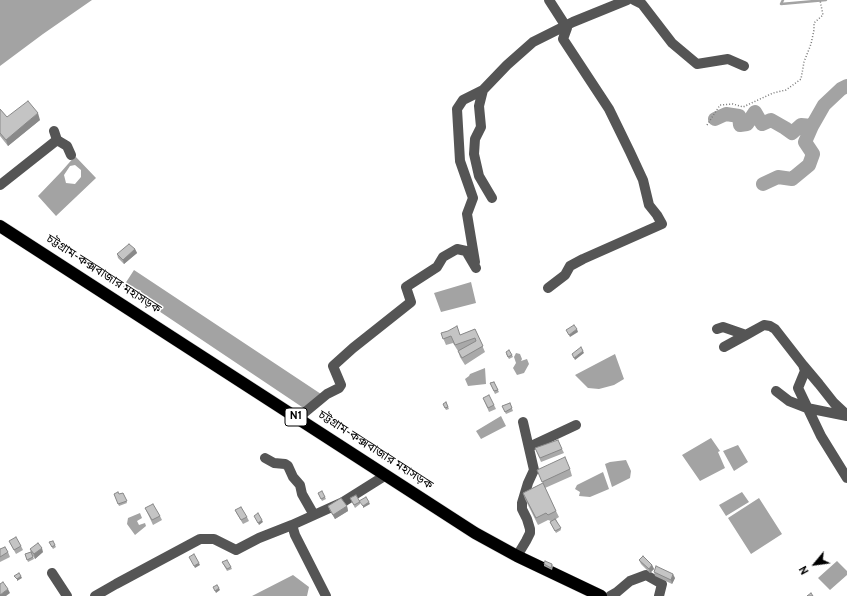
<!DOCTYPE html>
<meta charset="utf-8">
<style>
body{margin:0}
#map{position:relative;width:847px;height:596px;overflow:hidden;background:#fff;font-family:Overpass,sans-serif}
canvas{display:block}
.north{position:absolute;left:795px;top:544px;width:40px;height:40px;-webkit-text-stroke:3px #fff;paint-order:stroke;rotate:241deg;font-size:11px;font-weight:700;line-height:16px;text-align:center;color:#000}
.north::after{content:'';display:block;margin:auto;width:14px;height:18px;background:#000;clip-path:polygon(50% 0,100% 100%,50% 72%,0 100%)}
</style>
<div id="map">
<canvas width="847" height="596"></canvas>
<div class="north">N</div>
</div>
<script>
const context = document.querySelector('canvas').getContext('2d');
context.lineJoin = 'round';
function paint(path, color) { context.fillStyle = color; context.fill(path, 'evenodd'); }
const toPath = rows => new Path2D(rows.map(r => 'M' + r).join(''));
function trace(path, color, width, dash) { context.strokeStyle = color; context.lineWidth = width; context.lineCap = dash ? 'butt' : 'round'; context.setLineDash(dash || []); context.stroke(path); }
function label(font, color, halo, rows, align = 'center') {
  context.font = font + ' Overpass,"Noto Sans Bengali",sans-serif'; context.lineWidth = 3; context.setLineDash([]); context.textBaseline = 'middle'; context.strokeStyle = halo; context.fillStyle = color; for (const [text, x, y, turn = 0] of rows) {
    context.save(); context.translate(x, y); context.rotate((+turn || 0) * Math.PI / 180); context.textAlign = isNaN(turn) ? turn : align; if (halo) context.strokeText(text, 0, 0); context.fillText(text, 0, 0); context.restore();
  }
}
paint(toPath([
 [0,0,92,0,43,34,0,66],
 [75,156,96,178,56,216,38,196,61,172],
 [75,165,81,170,81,177,75,184,66,183,64,175,70,166],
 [134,270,321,394,305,409,123,287],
 [471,282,476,303,441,312,434,293],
 [516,353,520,354,522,359,521,361,527,359,529,364,524,373,517,375,513,368,516,363,514,357],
 [615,354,624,379,614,385,599,389,588,388,575,375],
 [485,368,486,384,468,386,465,379,469,376,470,374],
 [501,416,506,426,481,439,476,431],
 [711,438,720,451,718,452,725,468,700,481,682,455],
 [738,445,748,462,734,471,723,451],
 [626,460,631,471,630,478,612,487,605,464,610,462],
 [603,472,609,489,590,497,579,496,580,492,575,489,577,485],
 [742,492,749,502,726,516,719,505],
 [759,498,782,534,751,554,728,518],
 [140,513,142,518,137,521,139,525,145,523,146,526,135,535,127,524,128,518],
 [837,561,847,571,847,575,830,590,818,578],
 [293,575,309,587,307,596,252,596]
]), '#a3a3a3');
trace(toPath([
 [783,0,781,4,826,0]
]), '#a3a3a3', 2.5);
trace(toPath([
 [715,119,726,114,739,116,740,125,747,124,755,112,762,124,771,120,785,128,792,133,801,125,812,126,824,105,841,89,847,86],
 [763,184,778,177,792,179,809,165,813,154,805,142,812,126]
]), '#a3a3a3', 14);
const highway = toPath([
 [0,226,475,533,517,556,601,596]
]);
trace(highway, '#dbdbdb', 13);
trace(toPath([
 [707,125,720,105,733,104,743,107,773,93,786,90,801,79,804,62,811,44,814,30,814,23,823,15,820,0]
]), '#777', 1.5, [1, 2]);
trace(toPath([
 [634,0,642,4,672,43,697,64,728,59,744,66],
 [57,140,67,146,71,155],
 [0,185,57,140,54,131],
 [492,198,479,176,474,154,475,139,481,127,479,106,483,90,507,65,533,42,573,22,627,0],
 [475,262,467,214,473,198,460,161,457,109,463,100,483,90],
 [548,288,565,275,570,266,583,259,662,224,657,215,649,205,643,180,630,152,609,109,563,39,567,28,549,0],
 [717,329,723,327,746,335],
 [724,347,746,335,764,325,770,326,775,329,803,365,805,371,798,388,821,436,847,478],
 [803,365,819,384,834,403,847,415],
 [776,391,789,401,807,408,847,416],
 [298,418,327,394,339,388,341,385,333,366,353,348,411,302,406,287,437,267,443,257,457,249,466,251,476,268],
 [529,447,576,425],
 [265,458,274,463,285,464,288,466,293,477,300,485,302,494,314,515],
 [292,525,295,535,326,596],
 [517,556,526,541,530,533,530,529,527,519,522,509,522,503,528,483,534,470,523,422],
 [52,573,67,596],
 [95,596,116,584,200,539,214,539,236,550,259,538,292,525,343,502,386,475],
 [610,596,617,592,630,581,646,575,662,584,659,596]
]), '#555', 10);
trace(highway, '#000', 12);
paint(toPath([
 [0,109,7,117,40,120,8,146,0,136],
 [135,249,137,253,124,264,118,258,117,254],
 [475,329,485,352,465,365,460,357,458,351,459,350,458,351,453,343,446,345,441,333,460,335],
 [506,354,512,355,513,357,509,359],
 [494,382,499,392,495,394,490,383],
 [483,398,494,405,496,409,489,412],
 [446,402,449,409,446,410,443,404],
 [510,403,513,411,506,414,502,406],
 [535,448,562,449,564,453,541,462],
 [570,469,572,476,545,488,556,511,559,517,556,519,561,530,556,533,551,524,550,522,551,521,548,520,538,525,525,499,523,493,543,483,537,470],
 [123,493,127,503,119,506,114,494,119,494],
 [318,493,325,497,326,499,322,501],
 [350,498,360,502,360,504,355,508],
 [328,506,347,506,348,511,335,519,330,511],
 [145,508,160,516,162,520,153,525,147,512],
 [235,510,247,517,249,521,243,524,237,514],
 [9,541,21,546,23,550,16,554],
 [49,542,55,545,56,547,53,549],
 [0,549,8,552,10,557,0,562],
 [30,549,43,552,35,559,32,554,34,559,28,562,25,554,31,552],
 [639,560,652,565,654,569,650,573,641,564],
 [222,562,231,567,232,569,227,571],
 [544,564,552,564,553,566,552,570,544,566],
 [654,572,675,578,672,584,655,576]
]), '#a9a9a9');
paint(toPath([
 [38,113,40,120,8,146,6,140],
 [135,249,137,253,124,264,123,260],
 [577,329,578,332,570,337,569,335],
 [583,351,584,353,575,360,574,358],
 [369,502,370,504,363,508,363,506],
 [347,506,348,511,335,519,333,515],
 [262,520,263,522,259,525,258,523],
 [42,548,43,552,35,559,34,554],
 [199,563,200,565,195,568,194,566],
 [652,565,654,569,650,573,649,569],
 [673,574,675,578,672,584,671,580],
 [21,576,22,578,17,581,17,579],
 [219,588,220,590,216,593,215,591],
 [8,589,10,593,6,596,0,596,0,595]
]), '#898989');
const building = toPath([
 [28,101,38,113,6,140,0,133,0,109,7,117,28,101],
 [129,244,135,249,123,260,117,254,129,244],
 [574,325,577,329,569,335,566,330,574,325],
 [457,326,460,335,475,329,483,346,462,358,458,351,476,341,475,338,455,345,451,336,443,339,441,333,448,331,457,326],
 [581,347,583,351,574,358,572,354,581,347],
 [509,350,512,355,508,357,506,352,509,350],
 [494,382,498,390,494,391,490,383,494,382],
 [489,395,494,405,488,408,483,398,489,395],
 [446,402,448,407,445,408,443,404,446,402],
 [510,403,512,408,505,412,502,406,510,403],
 [558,440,562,449,540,458,535,448,558,440],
 [565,457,570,469,542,482,537,470,565,457],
 [543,483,556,511,548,515,546,513,536,518,523,493,543,483],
 [322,491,325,497,321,499,318,493,322,491],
 [118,492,119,494,123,493,127,501,118,504,114,494,118,492],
 [356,495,360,502,354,505,350,498,356,495],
 [366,497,369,502,363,506,359,501,366,497],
 [341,498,347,506,333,515,328,506,341,498],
 [153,504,160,516,152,520,145,508,153,504],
 [241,507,247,517,241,520,235,510,241,507],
 [258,513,262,520,258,523,254,516,258,513],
 [555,519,561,528,555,531,550,522,555,519],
 [16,537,21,546,14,550,9,541,16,537],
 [53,541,55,545,52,547,49,542,53,541],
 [38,543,42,548,34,554,30,549,38,543],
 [5,547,8,552,0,557,0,549,5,547],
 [31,552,33,557,27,560,25,554,31,552],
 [194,554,199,563,194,566,189,557,194,554],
 [643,556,652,565,649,569,639,560,643,556],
 [227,560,231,567,227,569,222,562,227,560],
 [545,561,552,564,551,568,544,564,545,561],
 [656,566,673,574,671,580,654,572,656,566],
 [19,573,21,576,17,579,14,576,19,573],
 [3,582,8,589,0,595,0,584,3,582],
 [217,585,219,588,215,591,213,587,217,585],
 [811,593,813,596,807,596,811,593]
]);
paint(building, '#c4c4c4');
trace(building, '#898989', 1);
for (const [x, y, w] of [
 [296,417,22]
]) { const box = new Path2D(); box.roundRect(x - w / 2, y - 9, w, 18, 3); context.fillStyle = '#fff'; context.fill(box); trace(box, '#000', 1); }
label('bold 11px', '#000', null, [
 ["N1",296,417]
]);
label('12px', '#000', '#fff', [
 ["চট্টগ্রাম-কক্সবাজার মহাসড়ক",103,275,33],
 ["চট্টগ্রাম-কক্সবাজার মহাসড়ক",375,451,33]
]);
</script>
